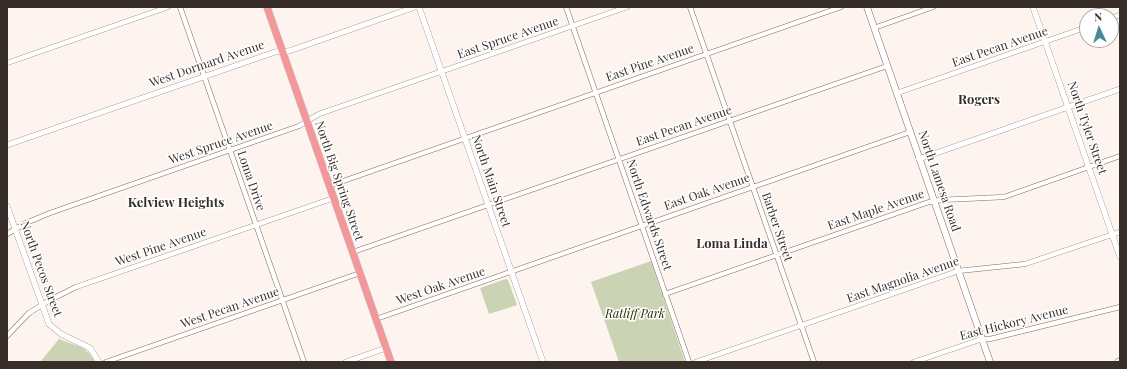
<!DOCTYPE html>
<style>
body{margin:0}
#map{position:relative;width:1127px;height:369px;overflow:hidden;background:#fef4ef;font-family:"Playfair Display",serif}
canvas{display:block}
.frame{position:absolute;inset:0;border:8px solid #372e2a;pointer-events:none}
.north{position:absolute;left:1079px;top:8px;width:40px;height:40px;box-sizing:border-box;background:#fff;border:1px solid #afabaa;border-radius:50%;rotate:356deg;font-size:11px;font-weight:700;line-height:16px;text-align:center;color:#372e2a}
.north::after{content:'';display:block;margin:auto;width:14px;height:18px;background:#458a97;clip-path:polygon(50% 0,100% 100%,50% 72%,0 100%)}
</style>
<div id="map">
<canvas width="1127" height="369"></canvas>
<div class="frame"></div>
<div class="north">N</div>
</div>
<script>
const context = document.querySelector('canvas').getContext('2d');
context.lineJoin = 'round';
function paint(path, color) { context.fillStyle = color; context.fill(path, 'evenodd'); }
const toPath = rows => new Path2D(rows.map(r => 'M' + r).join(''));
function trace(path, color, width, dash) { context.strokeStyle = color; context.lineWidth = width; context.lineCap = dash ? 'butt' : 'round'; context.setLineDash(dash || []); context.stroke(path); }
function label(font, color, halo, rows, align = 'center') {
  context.font = font + ' "Playfair Display",serif'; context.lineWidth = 3; context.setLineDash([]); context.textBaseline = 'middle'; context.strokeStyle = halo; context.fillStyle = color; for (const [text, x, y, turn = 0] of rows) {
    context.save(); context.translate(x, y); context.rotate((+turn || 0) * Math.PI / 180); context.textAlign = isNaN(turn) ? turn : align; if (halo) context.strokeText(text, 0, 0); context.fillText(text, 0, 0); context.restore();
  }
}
paint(toPath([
 [651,261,685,362,619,362,591,282],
 [506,279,508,280,517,305,489,314,480,288],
 [59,339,83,348,90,354,95,362,40,362]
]), '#cad3b4');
const minor = toPath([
 [180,7,304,362],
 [566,7,689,362],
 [690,7,814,362],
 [1111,18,1120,15],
 [874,28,933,7],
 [7,63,168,7],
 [897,93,1087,27],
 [329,186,841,7],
 [7,234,26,223,50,213,299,126,319,114,627,7],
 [353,252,887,66],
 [665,294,929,202,941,200,1004,197,1120,156],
 [376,319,910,132],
 [7,336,29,313,50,300,76,287,334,198],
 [106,362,360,273],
 [696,362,958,271,1025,264,1120,232],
 [914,362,982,339,990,339,1120,307]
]);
const tertiary = toPath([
 [419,7,543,362],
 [1033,7,1120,257],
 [7,145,275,52,289,51,415,7],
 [919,159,1120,89],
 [7,206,49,324,61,334,90,348,99,362],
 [346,362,386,348]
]);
const secondary = toPath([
 [867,7,990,362],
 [1118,362,1120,361]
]);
const trunk = toPath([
 [267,7,391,362]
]);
trace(minor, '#816c61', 5.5);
trace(tertiary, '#816c61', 6);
trace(secondary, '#816c61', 7);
trace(trunk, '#d3d1d0', 8);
trace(minor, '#fff', 4.5);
trace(tertiary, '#fff', 5.5);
trace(secondary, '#fff', 6);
trace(trunk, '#f2989a', 7);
label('12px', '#372e2a', '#fff', [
 ["East Spruce Avenue",508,38,-19],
 ["East Pecan Avenue",1000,47,-19],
 ["East Pine Avenue",650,63,-19],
 ["West Dormard Avenue",207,64,-19],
 ["East Pecan Avenue",684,126,-19],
 ["North Tyler Street",1087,128,71],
 ["West Spruce Avenue",221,143,-19],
 ["Loma Drive",251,181,71],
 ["North Big Spring Street",339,181,71],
 ["North Main Street",491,181,71],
 ["North Lamesa Road",939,181,71],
 ["East Oak Avenue",707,192,-19],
 ["East Maple Avenue",876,210,-19],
 ["North Edwards Street",649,215,71],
 ["Barber Street",777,227,71],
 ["West Pine Avenue",161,247,-19],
 ["North Pecos Street",41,269,70],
 ["East Magnolia Avenue",903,280,-19],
 ["West Oak Avenue",441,286,-19],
 ["West Pecan Avenue",230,308,-19],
 ["East Hickory Avenue",1014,323,-14]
]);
label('italic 12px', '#263000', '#fff', [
 ["Ratliff Park",635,314]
]);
label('bold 13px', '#372e2a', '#fff', [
 ["Rogers",979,100],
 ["Kelview Heights",176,203],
 ["Loma Linda",732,244]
]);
</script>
